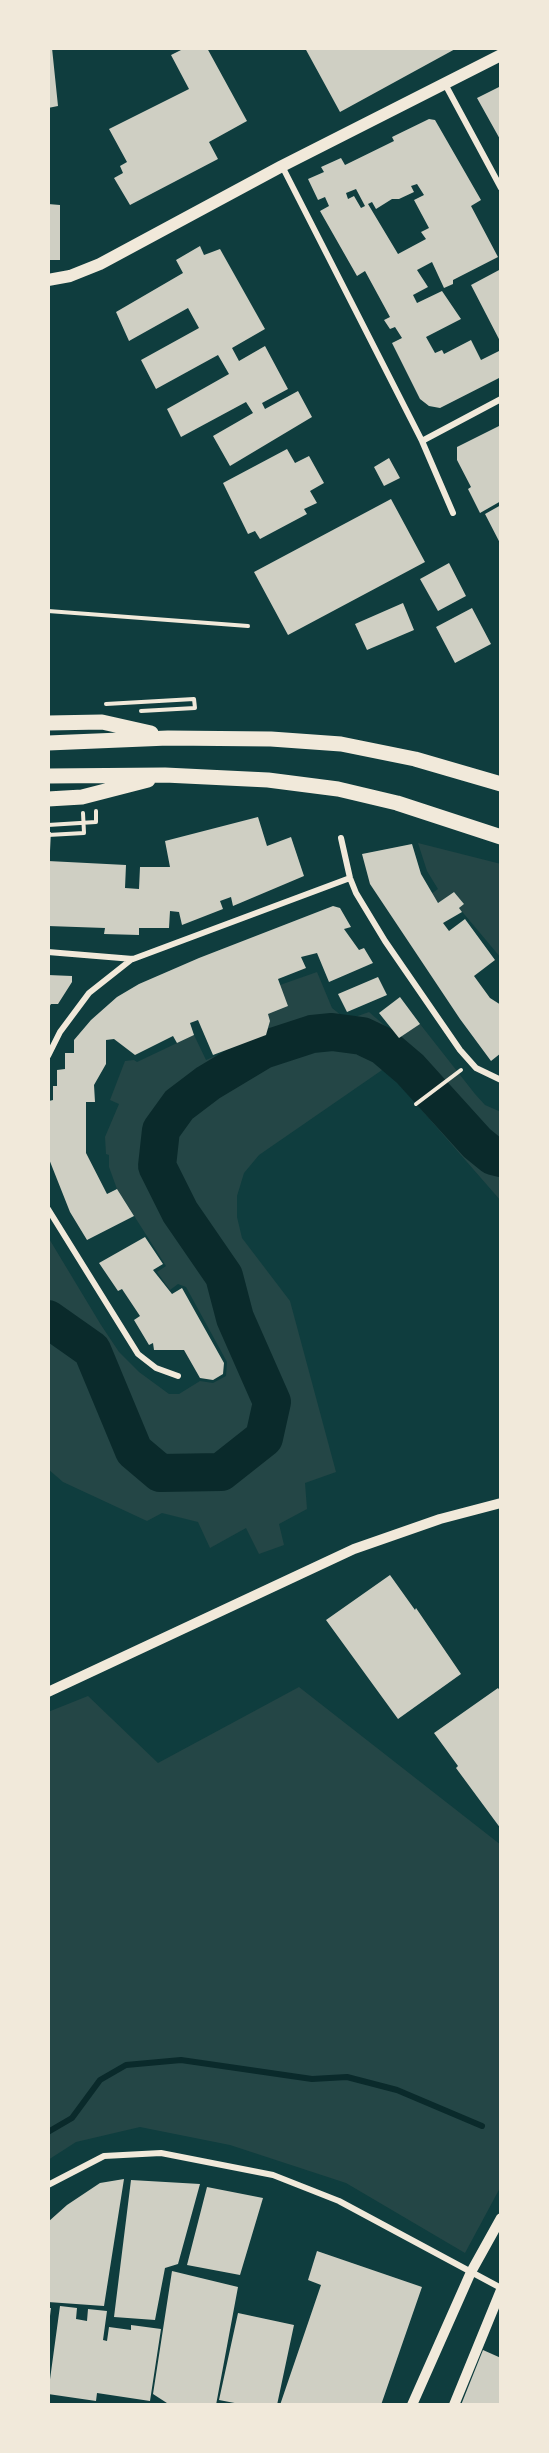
<!DOCTYPE html>
<style>
body{margin:0}
#map{position:relative;width:549px;height:2453px;overflow:hidden;background:#0f3d3e;font-family:"Open Sans",sans-serif}
canvas{display:block}
.frame{position:absolute;inset:0;border:50px solid #f1e9da;pointer-events:none}
</style>
<div id="map">
<canvas width="549" height="2453"></canvas>
<div class="frame"></div>
</div>
<script>
const context = document.querySelector('canvas').getContext('2d');
context.lineJoin = 'round';
function paint(path, color) { context.fillStyle = color; context.fill(path, 'evenodd'); }
const toPath = rows => new Path2D(rows.map(r => 'M' + r).join(''));
function trace(path, color, width, dash) { context.strokeStyle = color; context.lineWidth = width; context.lineCap = dash ? 'butt' : 'round'; context.setLineDash(dash || []); context.stroke(path); }
paint(toPath([
 [418,843,501,864,501,958,459,908,464,904,454,892,438,903,431,894,438,889,427,871],
 [317,972,332,1008,342,1016,355,1017,369,1012,399,1038,420,1024,475,1094,485,1105,501,1112,501,1201,385,1068,259,1155,244,1173,237,1196,237,1217,242,1238,290,1301,336,1472,305,1483,307,1509,279,1524,284,1545,259,1554,246,1528,210,1548,198,1522,162,1513,147,1521,63,1482,48,1469,48,1237,101,1325,119,1352,139,1372,169,1394,179,1394,200,1381,213,1383,226,1376,227,1362,186,1287,178,1284,170,1290,157,1272,166,1266,117,1189,109,1167,109,1155,106,1154,105,1137,119,1104,110,1100,125,1061,134,1060,137,1062,194,1035,206,1060,266,1035,270,1021,268,1014,280,985],
 [299,1687,501,1845,501,2186,465,2253,346,2183,230,2145,140,2127,76,2142,48,2160,48,1712,88,1696,158,1763]
]), '#244646');
trace(toPath([
 [48,2132,72,2118,100,2080,126,2065,181,2060,312,2079,347,2077,397,2090,482,2126]
]), '#0a2a2b', 6);
trace(toPath([
 [48,1319,92,1350,134,1451,160,1473,221,1472,264,1438,272,1402,235,1318,224,1276,180,1212,157,1166,161,1130,179,1105,208,1083,263,1050,312,1034,332,1032,362,1036,383,1046,410,1069,477,1143,493,1156,501,1158]
]), '#0a2a2b', 38);
paint(toPath([
 [48,48,52,48,58,106,48,108],
 [185,48,207,48,247,121,209,142,218,159,130,205,114,178,123,173,120,166,127,162,109,129,189,89,171,55],
 [305,48,457,48,340,112],
 [501,86,501,141,477,98],
 [429,119,435,120,481,200,471,206,498,257,453,280,453,284,444,288,432,262,417,270,428,287,413,295,417,303,442,291,461,319,426,337,435,353,442,350,444,354,471,340,481,360,501,350,501,377,440,408,429,406,420,399,392,343,402,338,395,327,390,329,384,320,390,317,365,271,357,276,320,211,329,206,325,197,318,200,308,179,324,172,321,167,341,158,345,165,394,141,392,137],
 [417,184,424,195,414,200,429,228,421,232,426,239,398,254,368,204,372,202,376,209,392,199,399,199,414,192,411,186],
 [356,189,365,206,361,208,354,196,348,199,346,193],
 [48,204,60,205,60,260,48,260],
 [200,246,204,255,220,249,265,329,232,348,239,361,265,346,288,389,262,403,265,409,298,391,312,417,230,466,213,436,253,413,246,402,181,437,167,409,229,374,218,355,156,389,141,360,199,328,188,308,129,341,116,312,183,273,176,260],
 [501,269,501,343,471,285],
 [501,425,501,501,480,513,468,489,471,487,457,460,457,447],
 [287,449,295,463,309,456,324,483,310,491,317,503,304,509,307,514,260,539,255,531,248,534,223,483],
 [389,458,400,478,384,486,374,467],
 [391,499,425,562,288,635,254,572],
 [501,505,501,545,485,514],
 [449,563,466,596,438,611,420,579],
 [403,603,414,630,367,650,355,624],
 [472,608,491,644,455,663,436,627],
 [258,817,267,846,291,837,304,876,233,906,231,897,220,901,223,909,182,925,179,912,170,911,169,928,139,928,139,935,104,934,105,928,48,926,48,861,126,865,125,888,139,889,140,867,170,867,165,841],
 [48,832,51,832,50,851,48,851],
 [412,844,421,874,438,903,454,892,464,904,459,908,462,912,443,923,449,931,465,919,495,960,474,976,490,998,501,1005,501,1053,491,1061,460,1019,370,884,362,854],
 [333,906,340,908,351,927,344,929,359,950,364,948,373,963,329,982,317,953,301,957,306,968,278,979,288,1006,268,1014,270,1021,266,1035,213,1055,198,1020,190,1023,194,1035,177,1043,173,1036,135,1055,114,1039,106,1040,106,1064,94,1085,95,1102,86,1102,86,1153,107,1194,117,1189,134,1216,87,1240,70,1212,49,1159,49,1101,53,1100,53,1086,57,1086,57,1070,65,1069,65,1053,74,1053,74,1040,91,1020,117,997,139,984,199,958],
 [48,975,72,976,72,982,58,1004,51,1004,48,1009],
 [378,977,387,995,347,1012,338,994],
 [400,997,420,1024,399,1038,379,1013],
 [145,1237,163,1264,153,1270,172,1294,182,1288,224,1363,223,1374,213,1380,200,1378,184,1350,154,1350,153,1343,149,1345,134,1320,140,1316,122,1289,118,1291,99,1263],
 [390,1575,415,1610,416,1608,461,1674,398,1719,326,1620],
 [498,1688,501,1692,501,1829,456,1768,458,1766,434,1733],
 [124,2179,104,2306,48,2302,48,2222,67,2205,100,2183],
 [131,2180,200,2184,178,2264,165,2268,155,2320,114,2317],
 [207,2187,263,2198,240,2275,187,2265],
 [317,2251,422,2287,381,2405,280,2405,321,2285,308,2280],
 [172,2271,238,2287,216,2405,170,2405,153,2394],
 [60,2306,77,2308,76,2319,87,2321,88,2309,107,2311,103,2340,107,2341,109,2327,131,2330,131,2325,161,2329,150,2401,97,2393,96,2401,48,2394],
 [48,2308,51,2308,49,2324,48,2324],
 [238,2313,294,2325,277,2405,245,2405,219,2400],
 [483,2350,501,2358,501,2405,461,2405]
]), '#cfcfc3');
trace(toPath([
 [48,611,248,626],
 [106,704,194,699,195,708,141,711],
 [48,825,96,822,96,811],
 [48,835,84,833,83,813],
 [416,1104,461,1070]
]), '#f1e9da', 4);
trace(toPath([
 [445,84,501,188],
 [282,166,422,441,453,513],
 [422,441,501,399],
 [341,838,350,878,356,893,385,941,460,1050,476,1068,501,1080],
 [48,952,133,959,350,878],
 [48,1056,60,1032,89,993,132,959],
 [48,1209,138,1354,156,1368,178,1376],
 [48,2185,104,2156,161,2153,273,2175,339,2201,501,2288]
]), '#f1e9da', 6);
trace(toPath([
 [48,1692,354,1549,440,1519,501,1503],
 [412,2405,471,2272,501,2218],
 [454,2405,501,2290]
]), '#f1e9da', 10);
trace(toPath([
 [48,280,70,276,100,264,282,166,501,55]
]), '#f1e9da', 12);
trace(toPath([
 [48,723,102,722,151,733],
 [48,743,168,738,271,739,341,744,415,759,501,784],
 [48,776,165,775,268,780,338,789,397,803,501,837],
 [48,799,82,797,148,780]
]), '#f1e9da', 15);
</script>
